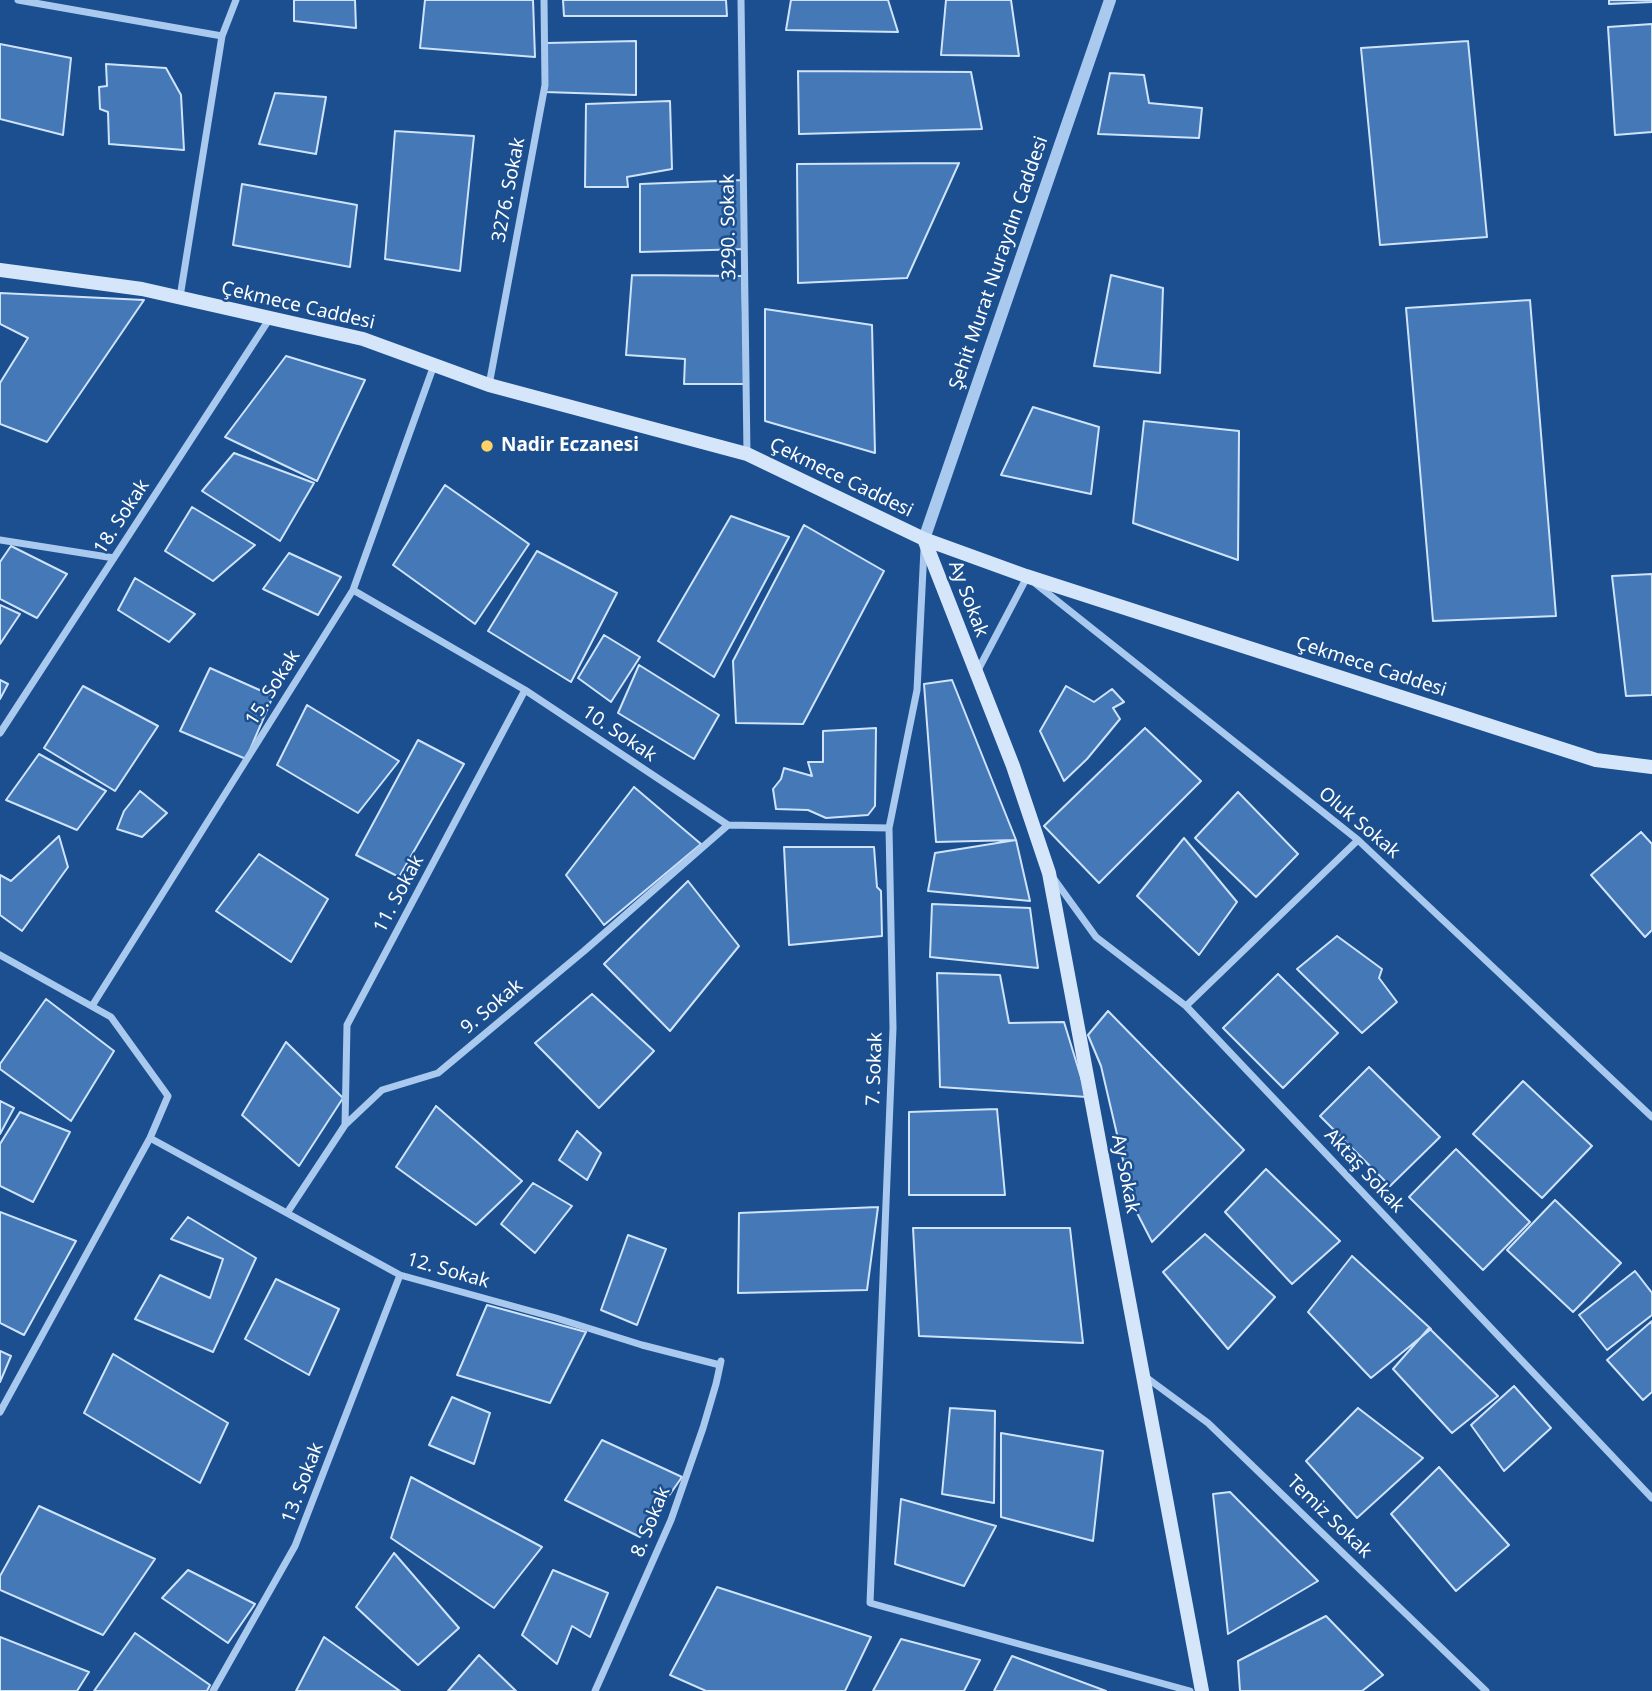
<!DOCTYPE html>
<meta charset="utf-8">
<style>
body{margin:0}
canvas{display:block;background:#1b4f8f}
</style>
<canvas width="1652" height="1691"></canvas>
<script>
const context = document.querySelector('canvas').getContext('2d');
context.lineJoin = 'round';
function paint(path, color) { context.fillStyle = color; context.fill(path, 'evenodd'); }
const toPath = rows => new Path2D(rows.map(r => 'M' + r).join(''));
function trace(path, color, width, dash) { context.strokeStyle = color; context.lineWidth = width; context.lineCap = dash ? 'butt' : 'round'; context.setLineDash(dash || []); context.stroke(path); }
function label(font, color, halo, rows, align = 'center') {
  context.font = font + ' "Noto Sans",sans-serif'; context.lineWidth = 5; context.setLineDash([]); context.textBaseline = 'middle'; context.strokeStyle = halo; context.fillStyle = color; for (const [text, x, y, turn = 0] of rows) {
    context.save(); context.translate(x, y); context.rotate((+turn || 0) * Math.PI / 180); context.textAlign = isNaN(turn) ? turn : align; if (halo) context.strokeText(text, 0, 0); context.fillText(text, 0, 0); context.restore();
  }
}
const building = toPath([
 [294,0,355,0,356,28,294,21,294,0],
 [425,0,533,0,535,57,420,48,425,0],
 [563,0,726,0,727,16,564,16,563,0],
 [791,0,888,0,898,32,786,30,791,0],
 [946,0,1011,0,1019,56,941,55,946,0],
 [1609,0,1652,0,1652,2,1609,4,1609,0],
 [1652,24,1652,132,1615,135,1608,27,1652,24],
 [636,41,636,95,545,92,547,43,636,41],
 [1468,41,1487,237,1380,245,1361,48,1468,41],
 [0,44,71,58,63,135,0,119,0,44],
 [106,64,166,68,181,95,184,150,109,144,108,112,100,109,99,87,107,86,106,64],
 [798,71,971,72,982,129,799,134,798,71],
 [1110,73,1144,75,1149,103,1202,108,1199,138,1098,134,1110,73],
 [275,93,326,97,316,154,259,144,275,93],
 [670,101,672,169,627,177,628,187,585,187,586,104,670,101],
 [395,131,474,136,460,271,385,259,395,131],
 [959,163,907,278,798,283,797,164,959,163],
 [745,180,746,249,640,252,640,184,745,180],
 [242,184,357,205,350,267,233,245,242,184],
 [632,275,742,276,745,384,684,384,685,359,626,355,632,275],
 [1111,275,1163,288,1160,373,1094,366,1111,275],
 [0,293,144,300,47,442,0,424,0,383,28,338,0,324,0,293],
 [1530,300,1556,616,1433,621,1406,308,1530,300],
 [765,309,872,325,875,453,765,421,765,309],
 [286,356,365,380,317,481,225,437,286,356],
 [1033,407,1099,427,1091,494,1001,475,1033,407],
 [1144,421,1239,431,1238,560,1133,523,1144,421],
 [234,453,314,483,280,541,202,491,234,453],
 [445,485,529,544,475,624,393,565,445,485],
 [192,507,255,545,213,581,165,551,192,507],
 [731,516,789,537,714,677,658,641,731,516],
 [804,525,884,571,803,724,736,723,733,661,804,525],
 [11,546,67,574,37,618,0,599,0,562,11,546],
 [537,551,617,593,571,682,488,631,537,551],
 [289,553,341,577,318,615,263,589,289,553],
 [1652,574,1652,695,1626,696,1612,576,1652,574],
 [135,578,195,614,169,642,118,610,135,578],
 [0,605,20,614,0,644,0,605],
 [604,635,640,657,611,702,578,678,604,635],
 [639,665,719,715,694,759,618,713,639,665],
 [210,668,273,696,246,759,180,731,210,668],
 [0,680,8,684,0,699,0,680],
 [952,680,1016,840,936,842,924,684,952,680],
 [83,686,158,726,115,791,44,748,83,686],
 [1066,686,1094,702,1112,689,1124,702,1113,708,1120,719,1087,759,1064,781,1040,731,1066,686],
 [307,705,399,761,358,813,277,765,307,705],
 [876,728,875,806,868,815,826,818,808,810,776,809,773,789,781,779,784,768,812,776,808,762,823,762,823,731,876,728],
 [1145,728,1201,781,1099,883,1044,826,1145,728],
 [418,740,464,764,399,877,356,855,418,740],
 [39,754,106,791,77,830,6,800,39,754],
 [634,787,701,844,604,925,566,875,634,787],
 [140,791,167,813,142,837,117,829,124,811,140,791],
 [1238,792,1298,854,1256,897,1195,838,1238,792],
 [1641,832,1652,844,1652,930,1645,937,1591,875,1641,832],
 [59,836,68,867,22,931,0,915,0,875,11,881,59,836],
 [1184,838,1237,902,1199,955,1137,896,1184,838],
 [1016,840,1030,901,928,891,935,853,1016,840],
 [784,847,874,847,877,887,881,891,882,936,789,945,784,847],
 [259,854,328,899,291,962,216,911,259,854],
 [688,881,739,946,670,1031,604,964,688,881],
 [932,904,1030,908,1038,968,930,957,932,904],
 [1337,936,1382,969,1379,978,1397,1002,1362,1033,1297,969,1337,936],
 [937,973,1000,975,1009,1023,1064,1022,1087,1097,940,1087,937,973],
 [1278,974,1338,1033,1283,1088,1223,1028,1278,974],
 [592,994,654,1051,599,1108,535,1043,592,994],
 [46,999,114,1051,71,1121,0,1069,0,1064,46,999],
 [1108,1011,1244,1150,1152,1242,1134,1207,1101,1066,1088,1035,1108,1011],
 [286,1042,343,1098,299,1166,242,1115,286,1042],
 [1369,1067,1440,1137,1390,1186,1320,1116,1369,1067],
 [1523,1081,1592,1146,1542,1198,1473,1134,1523,1081],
 [0,1101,14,1108,0,1134,0,1101],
 [436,1106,522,1181,476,1225,396,1167,436,1106],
 [997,1109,1005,1195,909,1195,909,1112,997,1109],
 [20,1112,70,1132,33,1202,0,1186,0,1144,20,1112],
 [577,1131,601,1153,587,1180,559,1160,577,1131],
 [1456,1149,1530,1222,1483,1270,1409,1197,1456,1149],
 [1266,1169,1340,1241,1292,1284,1225,1212,1266,1169],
 [533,1183,572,1206,535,1253,501,1224,533,1183],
 [1555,1200,1621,1263,1573,1312,1507,1250,1555,1200],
 [878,1207,867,1290,738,1293,739,1213,878,1207],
 [0,1212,76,1241,24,1335,0,1323,0,1212],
 [188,1217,256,1258,213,1352,135,1319,160,1275,210,1298,223,1259,171,1239,188,1217],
 [913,1228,1070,1228,1083,1343,919,1336,913,1228],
 [1205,1234,1275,1297,1228,1349,1163,1272,1205,1234],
 [628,1235,666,1249,637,1325,601,1310,628,1235],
 [1352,1256,1431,1329,1371,1378,1308,1312,1352,1256],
 [1635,1271,1652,1293,1652,1315,1607,1350,1579,1315,1635,1271],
 [276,1279,339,1309,309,1375,245,1339,276,1279],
 [487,1305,586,1332,550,1403,457,1375,487,1305],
 [1652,1321,1652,1392,1643,1400,1607,1360,1652,1321],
 [1429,1328,1498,1396,1452,1433,1393,1369,1429,1328],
 [0,1351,11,1356,0,1382,0,1351],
 [113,1354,228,1423,200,1483,84,1413,113,1354],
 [1514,1386,1551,1428,1504,1471,1471,1425,1514,1386],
 [452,1397,490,1413,474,1464,429,1445,452,1397],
 [950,1408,995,1411,994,1503,942,1494,950,1408],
 [1358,1408,1423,1458,1357,1518,1306,1461,1358,1408],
 [1001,1433,1103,1451,1093,1541,1001,1517,1001,1433],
 [602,1440,682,1477,640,1537,565,1500,602,1440],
 [1439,1467,1509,1545,1456,1591,1391,1514,1439,1467],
 [411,1477,542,1547,494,1608,391,1538,411,1477],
 [1230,1492,1318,1581,1228,1634,1213,1494,1230,1492],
 [901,1499,996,1526,964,1586,895,1564,901,1499],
 [39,1506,155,1559,103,1635,0,1590,0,1576,39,1506],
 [394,1553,459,1628,418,1665,356,1607,394,1553],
 [188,1570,255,1604,228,1643,162,1598,188,1570],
 [553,1570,608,1593,590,1637,572,1626,557,1664,522,1635,553,1570],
 [717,1587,871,1637,845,1691,706,1691,670,1675,717,1587],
 [1326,1616,1383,1675,1362,1691,1240,1691,1238,1661,1326,1616],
 [135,1633,210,1685,207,1691,94,1691,135,1633],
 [0,1637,89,1672,77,1691,0,1691,0,1637],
 [324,1637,400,1691,296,1691,324,1637],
 [901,1639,980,1660,964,1691,873,1691,901,1639],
 [479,1655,516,1691,448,1691,479,1655],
 [1012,1656,1106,1691,994,1691,1012,1656]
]);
paint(building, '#4478b7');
trace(building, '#cfe3fa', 2);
trace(toPath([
 [18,0,222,36],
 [741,0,747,454],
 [180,297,222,36,236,0],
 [489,385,545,85,544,0],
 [0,540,114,558],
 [924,549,917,690,889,828,893,1028,870,1603,1190,1691],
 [1036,584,1358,840,1652,1117],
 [353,590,525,690,728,825,889,828],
 [978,670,1027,577],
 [0,733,270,318],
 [1054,879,1096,937,1186,1006,1652,1498],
 [0,955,111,1017,168,1096,150,1138,0,1412],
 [92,1006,353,590,434,365],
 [1186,1006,1358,840],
 [345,1125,347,1025,525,690],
 [150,1138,400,1275,556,1318,642,1345,720,1365],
 [287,1213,345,1125,382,1090,438,1073,584,951,728,825],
 [1143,1375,1208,1423,1486,1691],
 [213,1691,295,1546,400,1275],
 [595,1691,671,1520,703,1428,716,1384,721,1361]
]), '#a9c9ee', 7);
trace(toPath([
 [924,539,1110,0]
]), '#a9c9ee', 12);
trace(toPath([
 [0,270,142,289,363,339,489,385,747,454,924,539,1026,576,1596,760,1652,767],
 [924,539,1013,766,1049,873,1202,1691]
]), '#d6e6fa', 14);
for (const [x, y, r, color] of [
 [487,446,7,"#ffd166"]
]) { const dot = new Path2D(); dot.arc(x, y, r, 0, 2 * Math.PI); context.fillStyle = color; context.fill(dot); trace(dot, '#1b4f8f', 2.5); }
label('19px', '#fff', '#1b4f8f', [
 ["3276. Sokak",509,190,-79],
 ["3290. Sokak",729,227,-91],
 ["Şehit Murat Nuraydın Caddesi",999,263,-71],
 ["Çekmece Caddesi",298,306,13],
 ["Çekmece Caddesi",841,478,26],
 ["18. Sokak",122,517,-57],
 ["Ay Sokak",968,599,69],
 ["Çekmece Caddesi",1371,667,18],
 ["15. Sokak",273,688,-58],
 ["10. Sokak",619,734,34],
 ["Oluk Sokak",1359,823,40],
 ["11. Sokak",399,894,-62],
 ["9. Sokak",492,1007,-40],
 ["7. Sokak",875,1069,-88],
 ["Aktaş Sokak",1364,1171,47],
 ["Ay Sokak",1125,1174,79],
 ["12. Sokak",448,1271,16],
 ["13. Sokak",303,1483,-69],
 ["Temiz Sokak",1329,1517,44],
 ["8. Sokak",651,1522,-68]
]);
label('bold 19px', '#fff', '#1b4f8f', [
 ["Nadir Eczanesi",501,446]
], 'left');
</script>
